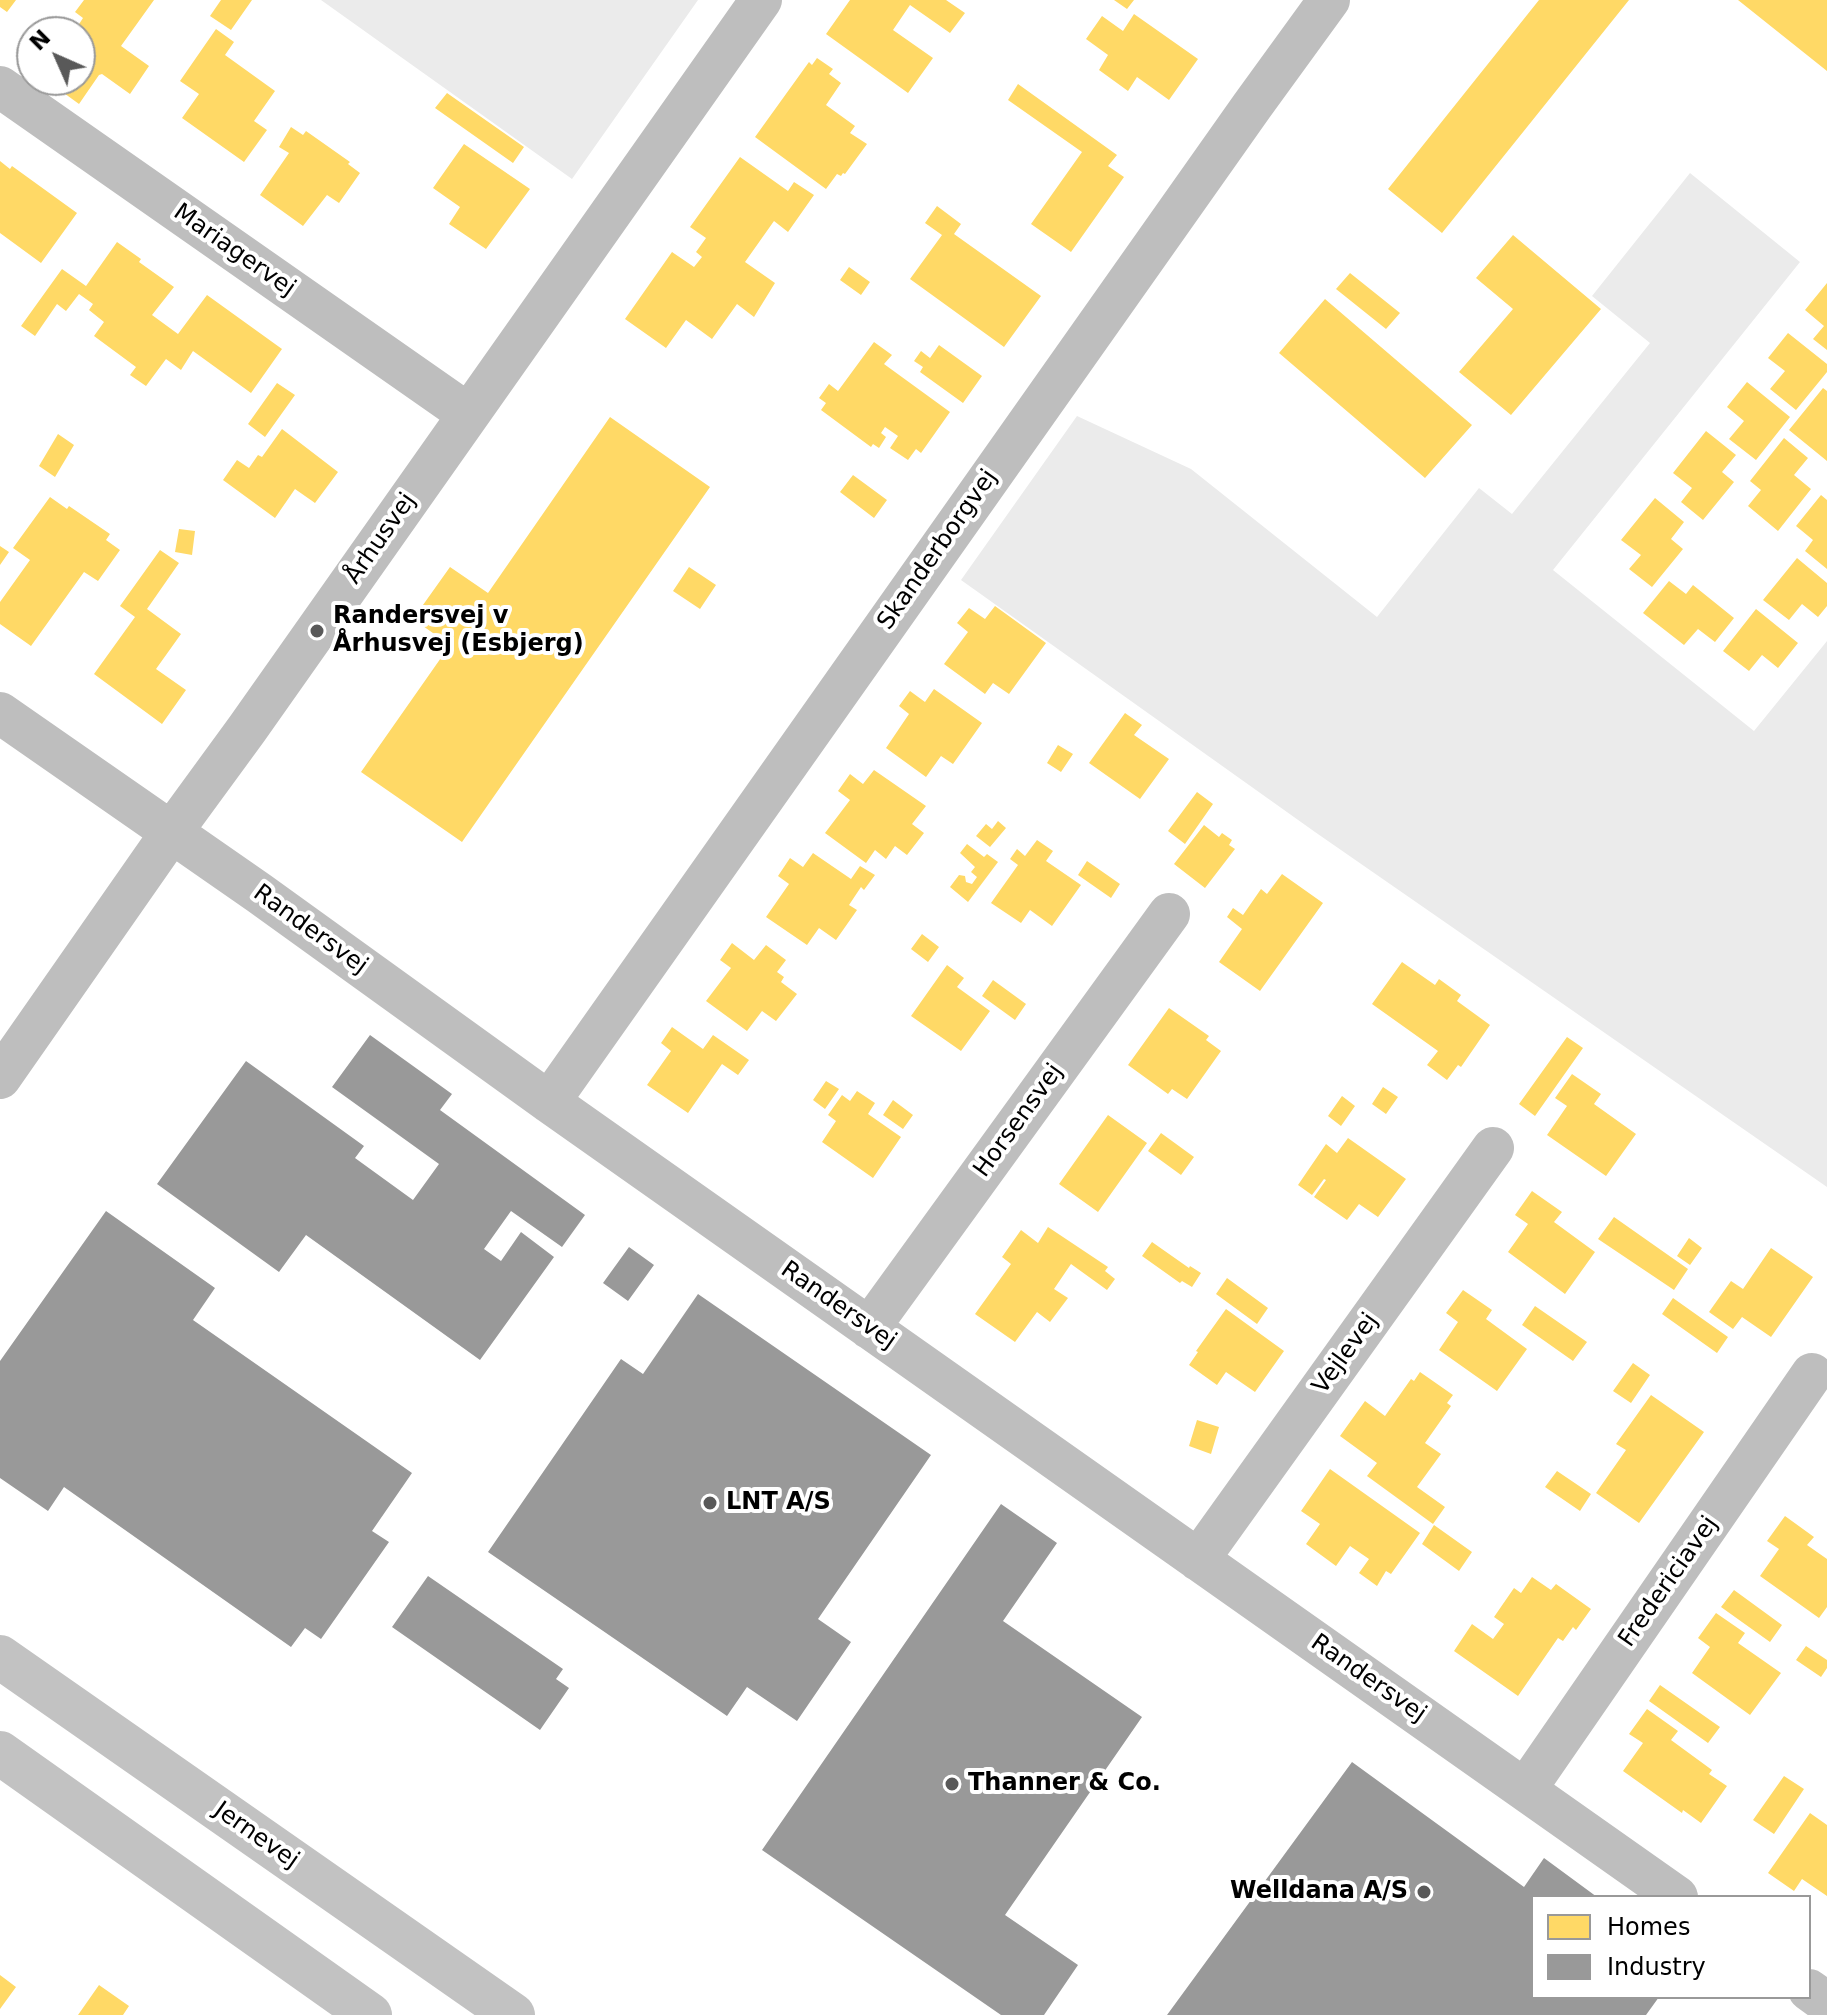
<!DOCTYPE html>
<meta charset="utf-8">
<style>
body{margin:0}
#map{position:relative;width:1827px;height:2015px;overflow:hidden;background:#fff;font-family:"DejaVu Sans",sans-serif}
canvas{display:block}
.legend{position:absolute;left:1531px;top:1895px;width:280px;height:104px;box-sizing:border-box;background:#fff;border:2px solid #999;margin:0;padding:10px 14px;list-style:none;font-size:24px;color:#000}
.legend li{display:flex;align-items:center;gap:16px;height:40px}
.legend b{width:40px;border:2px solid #999}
.north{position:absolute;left:16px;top:16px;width:80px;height:80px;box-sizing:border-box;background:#fff;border:2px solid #999;border-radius:50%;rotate:315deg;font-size:22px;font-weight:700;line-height:32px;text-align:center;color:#000}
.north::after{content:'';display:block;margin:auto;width:28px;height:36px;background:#595959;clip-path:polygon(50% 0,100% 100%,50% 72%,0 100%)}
</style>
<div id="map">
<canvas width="1827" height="2015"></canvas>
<ul class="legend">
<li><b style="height:22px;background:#ffd966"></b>Homes</li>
<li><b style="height:22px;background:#999"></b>Industry</li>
</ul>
<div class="north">N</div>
</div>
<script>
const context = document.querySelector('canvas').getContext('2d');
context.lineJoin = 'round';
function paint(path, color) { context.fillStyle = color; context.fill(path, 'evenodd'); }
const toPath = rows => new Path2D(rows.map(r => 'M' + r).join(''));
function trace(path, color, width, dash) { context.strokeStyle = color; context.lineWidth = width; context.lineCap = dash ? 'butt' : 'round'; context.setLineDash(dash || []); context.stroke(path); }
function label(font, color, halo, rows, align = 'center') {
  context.font = font + ' "DejaVu Sans",sans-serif'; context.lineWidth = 8; context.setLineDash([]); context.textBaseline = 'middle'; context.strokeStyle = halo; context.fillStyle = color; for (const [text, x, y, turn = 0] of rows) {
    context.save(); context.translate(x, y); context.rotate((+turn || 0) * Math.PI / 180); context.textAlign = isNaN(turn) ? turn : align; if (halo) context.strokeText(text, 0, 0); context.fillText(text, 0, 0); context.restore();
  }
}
paint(toPath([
 [321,0,698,0,572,179],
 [1690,173,1800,262,1553,570,1754,731,1827,641,1827,1187,1315,832,961,580,1077,416,1191,469,1377,617,1479,488,1512,514,1650,343,1592,296]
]), '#ebebeb');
paint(toPath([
 [0,0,16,0,7,12,0,7],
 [84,0,154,0,121,46,149,66,130,94,102,74,99,75,79,104,46,80,80,80,80,32,74,32,83,18,75,12],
 [221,0,252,0,231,30,210,16],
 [850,0,946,0,965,13,950,33,910,5,893,30,933,58,908,93,826,34],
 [1114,0,1134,0,1127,9],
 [1539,0,1629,0,1442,233,1388,189],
 [1738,0,1827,0,1827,71],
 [1134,14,1198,59,1169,100,1137,77,1128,91,1099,70,1108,55,1086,39,1102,16,1123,31],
 [216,29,234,42,225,55,275,91,254,121,267,130,244,162,182,118,199,94,180,81],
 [817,58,833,69,829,74,841,83,826,105,855,126,850,133,867,144,845,174,843,173,841,176,837,174,826,189,755,137,809,62,812,65],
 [1018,84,1117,155,1108,166,1124,177,1071,252,1031,224,1082,152,1008,100],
 [447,93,524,147,513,163,435,108],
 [291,127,303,135,306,131,350,162,348,164,360,173,339,203,327,195,303,226,260,195,289,153,279,147],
 [464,144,530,189,486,249,449,224,460,207,433,188],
 [740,157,788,191,794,182,814,195,788,232,774,221,745,262,775,283,754,317,737,304,712,339,686,320,666,348,625,319,672,252,694,267,702,257,696,252,706,238,690,227],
 [0,161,10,169,12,166,77,213,41,263,0,233],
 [937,206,961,224,954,234,1041,296,1004,347,910,279,942,235,925,223],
 [1513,235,1601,309,1511,415,1459,372,1513,309,1476,278],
 [117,242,141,259,139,262,174,287,152,315,178,334,207,295,282,349,251,393,193,351,181,370,166,359,146,386,130,375,136,367,94,336,104,322,89,310,93,304,79,294,66,311,57,304,35,336,21,326,62,269,86,286],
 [849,267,870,282,861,295,840,280],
 [1350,273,1400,313,1386,329,1336,289],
 [1827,283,1827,350,1813,339,1824,326,1805,310],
 [1325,299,1472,425,1425,478,1279,353],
 [1788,333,1827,364,1827,372,1796,410,1770,389,1785,371,1768,358],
 [874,342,892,355,884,364,950,412,921,453,916,449,908,460,890,448,898,436,885,427,881,433,886,437,879,448,873,444,871,447,821,410,826,403,819,398,829,384,838,391],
 [939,345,982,376,963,403,920,372,923,367,914,361,921,351,930,358],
 [1747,382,1790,417,1756,460,1729,439,1744,421,1727,407],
 [277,383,295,395,265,437,248,424],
 [1823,388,1827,391,1827,461,1789,430],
 [610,417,710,487,462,842,361,772,450,645,413,619,450,567,488,593],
 [282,429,338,472,315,503,295,489,275,518,223,480,237,460,249,468,258,455,262,457],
 [1706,431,1736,455,1722,472,1734,482,1703,520,1681,502,1692,488,1673,473],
 [58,434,74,445,55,477,39,466],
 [1784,438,1808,458,1794,475,1811,489,1778,531,1748,506,1761,490,1750,481],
 [853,475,887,500,874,518,840,492],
 [1821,495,1827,500,1827,569,1805,551,1813,540,1796,526],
 [50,497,67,509,69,506,110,534,106,540,120,550,98,581,84,572,31,646,0,624,0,602,30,560,13,548],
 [1655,498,1684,522,1671,539,1683,549,1652,587,1629,569,1641,555,1621,540],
 [179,529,195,531,192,555,175,552],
 [0,546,9,552,0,565],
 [160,550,179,563,147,609,181,634,156,669,186,690,162,724,94,674,135,617,120,606],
 [1797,558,1827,583,1827,606,1818,617,1802,604,1789,620,1763,600],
 [689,567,716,585,700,609,673,591],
 [1669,581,1686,594,1693,585,1734,618,1715,642,1698,629,1684,645,1643,613],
 [995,606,1046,643,1009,694,993,683,985,694,944,664,968,632,957,623,969,608,985,619],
 [1756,609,1798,643,1778,668,1762,655,1749,671,1723,651],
 [934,689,982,723,953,764,941,756,926,777,886,748,909,714,899,706,910,691,925,702],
 [1125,713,1142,725,1134,735,1169,759,1140,799,1089,763],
 [1058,745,1073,754,1061,772,1047,763],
 [874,770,926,806,912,824,924,833,907,855,895,846,886,859,875,850,866,863,825,833,850,800,838,791,850,774,863,784],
 [1197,792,1213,804,1185,844,1168,831],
 [998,821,1006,828,990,847,976,836,986,824,992,829],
 [1204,825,1219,837,1222,833,1232,840,1229,845,1235,849,1205,888,1174,864],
 [1037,840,1053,851,1046,861,1081,885,1052,926,1030,910,1021,923,991,903,1018,865,1010,859,1017,849,1025,856],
 [967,844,984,857,987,854,998,862,968,902,950,887,959,875,965,876,966,882,972,884,977,877,971,872,975,867,960,853],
 [813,853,851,879,860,866,875,875,864,890,861,887,849,905,857,910,836,940,819,928,807,945,766,917,789,884,778,876,790,858,803,867],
 [1087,861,1120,884,1111,898,1078,875],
 [1282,874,1323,903,1260,991,1219,962,1242,929,1227,917,1233,908,1243,915,1261,889,1267,894],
 [922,934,939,947,928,962,911,949],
 [732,943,754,960,766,945,786,960,777,972,784,977,781,982,797,994,776,1021,762,1011,747,1031,706,1001,731,968,720,960],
 [1402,962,1435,985,1439,979,1461,995,1457,1001,1490,1025,1461,1067,1458,1065,1447,1080,1427,1065,1438,1051,1372,1004],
 [947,965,964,978,957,987,990,1011,961,1051,911,1016],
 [993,980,1026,1004,1015,1020,982,996],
 [1169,1008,1209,1036,1206,1040,1221,1051,1187,1099,1172,1089,1168,1094,1128,1065],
 [672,1027,703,1049,713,1035,749,1060,738,1075,722,1064,688,1113,647,1085,671,1051,661,1043],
 [1567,1037,1583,1048,1535,1116,1519,1104],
 [1572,1074,1601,1094,1594,1104,1636,1134,1606,1176,1547,1135,1567,1106,1555,1098],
 [826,1081,839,1089,825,1109,813,1100],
 [1383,1087,1398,1097,1386,1114,1372,1104],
 [857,1091,875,1103,868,1114,901,1137,873,1178,822,1142,836,1121,828,1115,842,1095,850,1101],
 [1342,1096,1355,1106,1341,1126,1328,1116],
 [893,1100,913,1115,903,1129,883,1115],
 [1108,1115,1147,1143,1098,1212,1059,1184],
 [1161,1133,1194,1157,1181,1175,1148,1151],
 [1348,1138,1406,1179,1378,1217,1359,1204,1347,1220,1314,1197,1326,1180,1324,1179,1312,1195,1298,1185,1326,1144,1337,1153],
 [1532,1191,1562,1212,1554,1222,1595,1252,1565,1294,1508,1252,1528,1224,1515,1215],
 [1614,1217,1688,1269,1674,1290,1598,1239],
 [1048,1227,1108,1267,1105,1271,1115,1279,1107,1290,1071,1264,1054,1289,1068,1298,1050,1322,1037,1312,1015,1342,975,1314,1011,1264,1002,1257,1021,1230,1038,1243],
 [1689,1238,1702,1248,1690,1265,1677,1256],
 [1152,1242,1189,1268,1190,1266,1201,1273,1192,1287,1182,1281,1180,1283,1142,1256],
 [1771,1248,1813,1277,1771,1337,1742,1317,1733,1329,1709,1312,1731,1281,1743,1289],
 [1227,1278,1268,1308,1257,1324,1216,1294],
 [1463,1290,1492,1310,1486,1319,1527,1349,1497,1391,1439,1350,1458,1322,1446,1313],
 [1673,1298,1728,1337,1717,1353,1662,1314],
 [1535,1306,1587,1342,1573,1361,1522,1325],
 [1226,1309,1284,1351,1255,1392,1226,1372,1217,1385,1189,1365,1198,1352,1196,1351],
 [1633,1363,1650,1375,1631,1403,1613,1391],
 [1420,1372,1453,1395,1447,1403,1451,1406,1425,1443,1441,1454,1417,1487,1445,1507,1433,1524,1367,1476,1377,1463,1340,1436,1365,1401,1385,1416,1411,1379,1414,1381],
 [1651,1395,1704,1432,1639,1523,1596,1493,1626,1450,1616,1444],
 [1197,1420,1219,1427,1211,1454,1189,1446],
 [1330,1469,1420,1533,1391,1574,1386,1571,1377,1586,1359,1573,1369,1559,1350,1546,1336,1566,1306,1544,1320,1524,1301,1511],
 [1557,1471,1591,1494,1580,1511,1545,1487],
 [1785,1516,1814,1537,1807,1545,1827,1559,1827,1607,1819,1618,1760,1576,1779,1549,1767,1541],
 [1434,1525,1472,1552,1459,1571,1422,1544],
 [1532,1577,1551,1590,1556,1584,1591,1609,1576,1630,1573,1627,1563,1641,1558,1638,1518,1696,1454,1651,1472,1624,1493,1639,1504,1624,1494,1617,1514,1588,1521,1593],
 [1734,1590,1782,1625,1770,1642,1721,1607],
 [1716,1613,1745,1633,1738,1643,1781,1673,1750,1715,1692,1673,1710,1647,1698,1638],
 [1806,1646,1827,1660,1827,1668,1821,1677,1796,1660],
 [1660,1685,1720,1727,1708,1743,1649,1701],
 [1647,1709,1678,1731,1671,1740,1712,1770,1709,1774,1727,1786,1701,1823,1683,1810,1682,1813,1623,1771,1643,1743,1629,1734],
 [1784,1776,1804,1789,1774,1834,1753,1820],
 [1810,1813,1827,1825,1827,1896,1802,1879,1794,1891,1768,1873],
 [0,1975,16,1987,0,2009],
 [99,1985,129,2006,123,2015,78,2015]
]), '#ffd966');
paint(toPath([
 [370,1035,452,1094,440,1110,585,1215,562,1247,511,1211,484,1249,501,1261,521,1232,554,1257,480,1360,306,1235,279,1272,157,1184,246,1061,364,1146,355,1158,413,1200,439,1164,332,1087],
 [106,1211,215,1288,193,1320,412,1473,372,1531,389,1542,321,1639,305,1628,291,1647,64,1487,48,1511,0,1478,0,1361],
 [629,1247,654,1265,628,1301,603,1283],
 [698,1294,931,1455,818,1619,851,1642,797,1721,747,1687,727,1716,488,1552,621,1359,643,1374],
 [1001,1504,1057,1543,1003,1621,1142,1717,1005,1915,1078,1965,1044,2015,1001,2015,762,1850],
 [428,1576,563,1669,556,1679,569,1688,540,1730,392,1627],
 [1352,1762,1524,1887,1544,1858,1597,1897,1533,1897,1533,1997,1659,1997,1646,2015,1167,2015]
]), '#999');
trace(toPath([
 [0,87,468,414],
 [0,713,259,893,549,1102,1677,1897],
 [0,1078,171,833,247,729,761,0],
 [549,1102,1252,106,1329,0],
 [869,1328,1169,914],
 [1198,1560,1493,1148],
 [1525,1790,1812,1374],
 [1809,1990,1827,2003]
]), '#bebebe', 42);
trace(toPath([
 [0,1657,513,2015],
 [0,1753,370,2015]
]), '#c2c2c2', 44);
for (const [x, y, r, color] of [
 [317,631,8,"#595959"],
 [710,1503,8,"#595959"],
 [952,1784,8,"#595959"],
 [1424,1892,8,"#595959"]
]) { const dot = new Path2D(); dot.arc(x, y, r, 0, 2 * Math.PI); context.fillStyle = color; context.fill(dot); trace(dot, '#fff', 3); }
label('24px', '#000', '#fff', [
 ["Mariagervej",234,251,35],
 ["Århusvej",381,539,-55],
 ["Skanderborgvej",938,550,-55],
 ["Randersvej",310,930,36],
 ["Horsensvej",1019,1121,-54],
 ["Randersvej",838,1306,35],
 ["Vejlevej",1346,1354,-54],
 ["Fredericiavej",1669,1582,-55],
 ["Randersvej",1368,1679,35],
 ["Jernevej",256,1836,35]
]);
label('bold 24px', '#000', '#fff', [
 ["Randersvej v",333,617],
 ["Århusvej (Esbjerg)",333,645],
 ["LNT A/S",726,1503],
 ["Thanner & Co.",968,1784],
 ["Welldana A/S",1408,1892,"right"]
], 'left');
</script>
